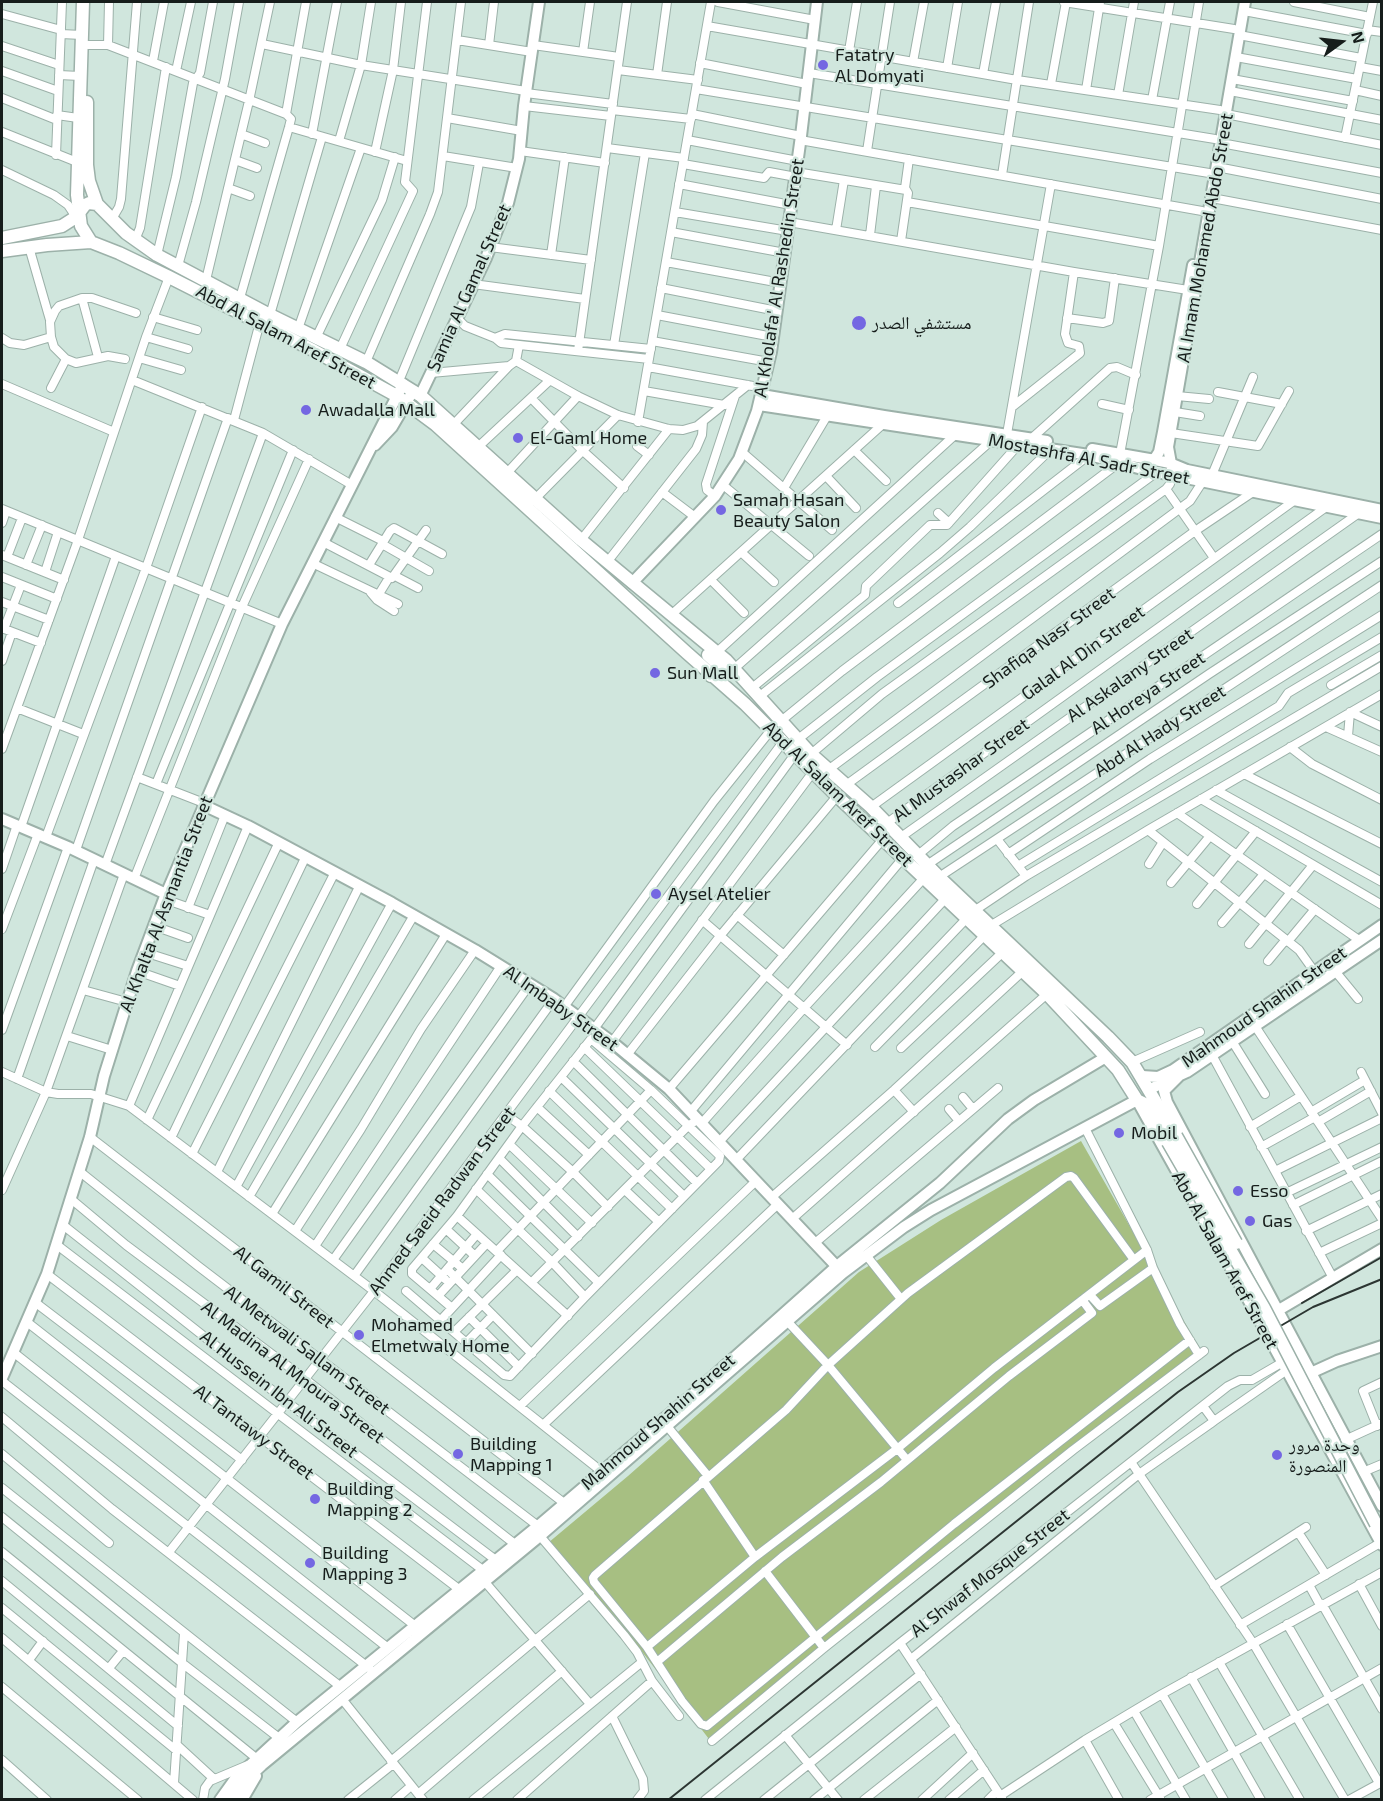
<!DOCTYPE html>
<meta charset="utf-8">
<style>
body{margin:0}
#map{position:relative;width:1383px;height:1801px;overflow:hidden;background:#d0e6dd;font-family:"Exo 2",sans-serif}
canvas{display:block}
.frame{position:absolute;inset:0;border:3px solid #161d1b;pointer-events:none}
.north{position:absolute;left:1311px;top:12px;width:60px;height:60px;-webkit-text-stroke:4px #d0e6dd;paint-order:stroke;rotate:75deg;font-size:16px;font-weight:700;line-height:24px;text-align:center;color:#161d1b}
.north::after{content:'';display:block;margin:auto;width:21px;height:27px;background:#161d1b;clip-path:polygon(50% 0,100% 100%,50% 72%,0 100%)}
</style>
<div id="map">
<canvas width="1383" height="1801"></canvas>
<div class="frame"></div>
<div class="north">N</div>
</div>
<script>
const context = document.querySelector('canvas').getContext('2d');
context.lineJoin = 'round';
function paint(path, color) { context.fillStyle = color; context.fill(path, 'evenodd'); }
const toPath = rows => new Path2D(rows.map(r => 'M' + r).join(''));
function trace(path, color, width, dash) { context.strokeStyle = color; context.lineWidth = width; context.lineCap = dash ? 'butt' : 'round'; context.setLineDash(dash || []); context.stroke(path); }
function label(font, color, halo, rows, align = 'center') {
  context.font = font + ' "Exo 2","Noto Naskh Arabic",sans-serif'; context.lineWidth = 4.5; context.setLineDash([]); context.textBaseline = 'middle'; context.strokeStyle = halo; context.fillStyle = color; for (const [text, x, y, turn = 0] of rows) {
    context.save(); context.translate(x, y); context.rotate((+turn || 0) * Math.PI / 180); context.textAlign = isNaN(turn) ? turn : align; if (halo) context.strokeText(text, 0, 0); context.fillText(text, 0, 0); context.restore();
  }
}
paint(toPath([
 [1081,1141,1200,1349,712,1743,617,1619,548,1543,628,1476,859,1272,941,1220]
]), '#a7bf82');
const street = toPath([
 [718,2,815,20],
 [1064,2,1234,29],
 [1294,2,1370,17],
 [1244,11,1367,34],
 [2,14,61,30],
 [707,26,1017,80,1220,110],
 [1367,30,1382,32],
 [61,34,82,35],
 [1239,35,1361,58],
 [457,40,532,52],
 [262,44,361,65,526,91],
 [88,45,108,45,286,114],
 [108,45,109,2],
 [489,45,494,2],
 [533,45,619,57],
 [2,46,59,65],
 [849,51,857,2],
 [583,52,590,2],
 [1236,57,1357,79],
 [153,61,164,2],
 [913,62,924,2],
 [700,63,807,84],
 [1360,67,1382,71],
 [947,68,958,2],
 [618,70,698,80],
 [2,71,58,91],
 [176,71,191,2],
 [809,73,1215,139],
 [983,74,996,2],
 [59,75,80,76],
 [657,75,667,2],
 [1232,79,1353,101],
 [1051,84,1066,2],
 [696,89,1209,173],
 [1086,90,1100,2],
 [1355,90,1382,96],
 [1230,91,1382,120],
 [526,93,613,104],
 [1118,95,1134,2],
 [2,98,57,120],
 [1152,100,1170,2],
 [524,106,611,116],
 [612,110,691,119],
 [286,114,306,2],
 [692,114,801,136],
 [1226,114,1382,145],
 [57,115,78,118],
 [447,118,522,131],
 [289,127,407,161],
 [2,132,77,162],
 [241,134,265,143],
 [312,134,337,2],
 [1345,138,1373,2],
 [687,140,798,161],
 [800,140,1202,211],
 [339,141,361,65,371,2],
 [1221,143,1382,173],
 [607,148,684,158],
 [520,151,605,163],
 [867,151,890,2],
 [375,152,393,70,401,2],
 [56,155,62,2],
 [443,156,517,168],
 [235,160,257,168],
 [683,164,764,178,769,172,796,177],
 [1217,167,1382,199],
 [2,170,54,195,68,205,76,217],
 [796,172,906,190],
 [1002,175,1029,2],
 [679,184,791,205],
 [228,188,250,196],
 [1212,198,1382,230],
 [907,202,1159,246],
 [675,212,788,231],
 [112,219,119,207,121,199,137,2],
 [789,222,1074,272,1188,290],
 [836,230,844,180],
 [671,232,785,253],
 [870,235,876,186],
 [135,240,140,228,166,67],
 [901,241,908,193,905,188,909,159],
 [29,247,50,320],
 [490,247,591,260],
 [157,255,176,177,193,83,200,73,213,2],
 [551,255,565,157],
 [666,262,781,283],
 [178,266,196,202,225,79,239,2],
 [206,280,249,101,270,2],
 [473,284,585,299],
 [661,288,777,311],
 [82,298,98,357],
 [240,298,289,127,291,119,286,114],
 [270,315,322,137],
 [657,315,773,337],
 [153,317,197,330],
 [457,318,465,326,495,338,501,343,649,359],
 [1067,318,1103,323,1109,321,1115,278],
 [298,329,361,148],
 [146,337,188,349],
 [2,338,10,343,24,345,51,337],
 [316,338,382,200,395,157],
 [495,338,505,334,651,349],
 [652,341,769,362],
 [614,345,645,153],
 [340,349,413,191,405,182,427,2],
 [578,351,627,2],
 [139,358,181,370],
 [125,359,108,356,76,363,66,359,54,347,51,337,50,322,55,311,59,306,82,298,92,298,136,313],
 [516,361,578,396,618,415,669,429,683,430,697,426,748,385],
 [366,362,430,214,438,192,461,2],
 [648,367,764,388],
 [431,373,509,366,516,361,519,345],
 [132,380,263,433,352,485],
 [399,381,471,207,479,163],
 [2,384,114,432],
 [51,388,66,359],
 [644,391,724,405],
 [1218,392,1282,404],
 [1177,396,1209,399],
 [531,398,583,451,624,488],
 [1102,404,1129,410],
 [1012,407,1080,353,1079,346,1068,343,1065,334,1074,272],
 [1175,412,1200,416],
 [234,420,260,322],
 [638,422,711,2],
 [453,425,509,366],
 [1171,433,1258,446,1289,391],
 [1007,434,1051,184],
 [1032,438,1110,368,1117,367,1136,375],
 [637,446,649,455],
 [478,447,549,381],
 [854,450,886,481],
 [742,452,832,530],
 [1120,454,1159,246,1199,2],
 [507,473,578,396],
 [1212,475,1253,377],
 [826,476,856,508],
 [723,485,809,556],
 [784,488,827,416],
 [1166,489,1214,558],
 [662,492,695,517],
 [715,496,707,490,706,484,735,396],
 [535,499,618,415],
 [2,509,282,624],
 [938,513,949,523],
 [335,517,383,541],
 [2,523,6,511],
 [581,540,669,429],
 [323,542,392,578,426,530],
 [382,544,429,571],
 [741,552,774,582],
 [2,555,64,580],
 [7,557,22,518],
 [608,561,696,449,702,435,703,422],
 [312,563,398,604],
 [26,565,42,525],
 [369,565,390,531,394,528,442,554],
 [45,572,58,532],
 [395,576,418,588],
 [2,577,57,599],
 [711,580,744,613],
 [371,593,377,600,394,611],
 [379,594,387,581],
 [2,602,49,620],
 [898,603,1089,455],
 [671,615,883,424],
 [2,628,41,643],
 [4,629,21,585],
 [717,652,956,434],
 [2,661,12,632],
 [735,668,992,440],
 [1331,685,1382,655],
 [752,688,865,595,866,586,930,525,947,525,1019,444],
 [760,696,940,553,970,527,1052,448],
 [17,708,83,734],
 [781,721,842,671,1120,462],
 [1326,727,1382,752],
 [1348,736,1350,712,1382,727],
 [797,740,877,677,1157,472],
 [1290,747,1312,764,1382,800],
 [2,749,78,540,146,337,169,277],
 [811,754,882,694,1166,489,1170,484,1172,475],
 [828,770,1190,501,1203,481],
 [1244,774,1382,844],
 [137,777,204,803],
 [156,784,293,450],
 [846,785,1195,531,1253,492],
 [1216,790,1382,882],
 [1201,799,1382,905],
 [871,807,1295,500],
 [1177,813,1359,940],
 [887,823,1329,505],
 [21,827,116,556],
 [1148,830,1299,950,1314,971],
 [46,837,146,568,202,407],
 [901,837,1359,513],
 [997,839,1026,876],
 [76,850,228,418],
 [1008,854,1150,759,1382,615],
 [918,855,953,826,1382,534],
 [1149,864,1163,842],
 [105,865,263,433],
 [927,865,1209,674,1382,561],
 [1018,866,1279,706,1288,693,1382,637],
 [2,869,17,825],
 [939,877,1382,585],
 [134,879,242,607,309,459],
 [1171,883,1210,836],
 [164,899,210,915],
 [1197,904,1256,831],
 [188,908,225,815],
 [974,911,1026,876,1382,666],
 [737,915,784,955],
 [702,920,847,1045],
 [1222,923,1264,874],
 [154,926,188,938],
 [990,926,1148,830,1382,694],
 [2,929,38,834],
 [1249,944,1313,865],
 [144,952,188,966],
 [1268,961,1283,943,1290,939,1315,909],
 [137,971,180,986],
 [1335,971,1358,999],
 [83,990,127,1002],
 [564,1007,714,801,771,730],
 [1255,1026,1382,1219],
 [594,1029,795,754],
 [2,1030,68,847],
 [67,1036,112,1050],
 [1232,1041,1265,1094],
 [612,1042,813,772],
 [584,1047,711,1169],
 [875,1047,985,935],
 [901,1048,1003,952],
 [627,1055,720,936,837,796],
 [1212,1055,1333,1278],
 [573,1061,697,1183],
 [1132,1062,1200,1032],
 [2,1072,46,1092,58,1094,91,1094,129,1106,374,1291,601,1471],
 [1361,1072,1382,1113],
 [561,1077,684,1196],
 [17,1079,94,860],
 [669,1089,883,839],
 [894,1090,914,1112],
 [549,1091,672,1209],
 [963,1097,973,1109],
 [129,1106,248,826],
 [537,1107,589,1155],
 [949,1109,959,1121],
 [691,1111,903,858],
 [1311,1112,1365,1080],
 [506,1115,522,1126,573,1172,608,1207],
 [147,1120,279,842],
 [1318,1122,1371,1091],
 [702,1123,804,1008,924,878],
 [1250,1127,1301,1096],
 [1085,1128,1147,1250,1153,1268,1180,1324,1199,1355],
 [90,1137,564,1503],
 [171,1138,306,856],
 [719,1142,946,898],
 [509,1144,592,1223],
 [1261,1147,1315,1117],
 [192,1154,335,872],
 [499,1158,578,1237],
 [736,1160,967,918],
 [79,1171,198,1266,538,1526],
 [1275,1171,1382,1118],
 [217,1172,360,885],
 [487,1174,599,1283],
 [236,1187,392,903],
 [476,1189,552,1262,585,1297],
 [2,1190,46,1092,124,874],
 [625,1190,659,1222],
 [1286,1193,1382,1147],
 [249,1197,414,915],
 [772,1197,894,1090,1023,971],
 [71,1199,126,1245,305,1379,516,1545],
 [1293,1205,1382,1161],
 [272,1214,446,934],
 [457,1216,568,1316],
 [792,1219,1047,994],
 [63,1225,287,1402,497,1561],
 [446,1229,475,1256],
 [295,1231,361,1129,421,1029,475,950],
 [1306,1231,1382,1194],
 [815,1243,998,1088],
 [433,1244,463,1269],
 [57,1245,484,1571],
 [315,1246,501,966],
 [497,1251,651,1090],
 [1319,1253,1382,1223],
 [866,1255,901,1299],
 [422,1258,445,1279],
 [333,1260,530,984],
 [1134,1260,1074,1178,1071,1176,1066,1177,908,1293,828,1365,786,1410,595,1575,593,1578,594,1582,647,1647,682,1701,701,1724,707,1726,954,1524,1190,1340],
 [447,1269,532,1354],
 [47,1274,460,1590],
 [354,1276,554,999],
 [532,1282,687,1127,698,1119],
 [430,1289,477,1234],
 [406,1291,504,1375,510,1376,585,1297,719,1161,720,1156,651,1090,591,1039,522,1126,457,1216,412,1269,412,1274,438,1296,487,1243],
 [1090,1295,1100,1306,1153,1268],
 [438,1296,452,1308],
 [36,1303,242,1460],
 [469,1317,519,1367],
 [440,1321,501,1255],
 [787,1321,828,1365,907,1460],
 [27,1322,414,1625],
 [454,1332,517,1270],
 [466,1343,493,1315],
 [13,1352,388,1648],
 [2,1381,369,1668],
 [520,1406,756,1181],
 [2,1417,112,1509,341,1687],
 [1214,1421,1287,1370],
 [543,1425,778,1204],
 [667,1426,708,1476],
 [1377,1426,1363,1391,1382,1382],
 [1345,1440,1380,1424],
 [2,1454,109,1543],
 [1131,1462,1253,1643,1345,1800],
 [1363,1472,1382,1464],
 [703,1480,755,1557],
 [2,1488,297,1722],
 [2,1517,182,1663,279,1738],
 [1298,1532,1326,1575],
 [540,1536,624,1635,637,1652,652,1681,679,1716],
 [2,1552,256,1758],
 [169,1552,374,1291,783,742],
 [765,1571,824,1648],
 [2,1581,178,1726],
 [485,1582,590,1704],
 [1359,1584,1382,1626],
 [1309,1585,1320,1605],
 [1214,1586,1306,1527],
 [1322,1604,1382,1709],
 [2,1608,177,1751],
 [1287,1624,1379,1783],
 [1240,1625,1380,1543],
 [2,1638,193,1800],
 [900,1643,1002,1798],
 [647,1647,755,1557,897,1449,994,1368,1147,1250],
 [911,1659,1139,1474,1210,1424,1214,1421,1203,1406],
 [29,1660,43,1641],
 [657,1662,782,1557,881,1482,1009,1376,1092,1313,1083,1301],
 [1219,1662,1300,1800],
 [109,1668,123,1651],
 [1191,1677,1261,1800],
 [2,1687,138,1800],
 [1162,1694,1224,1800],
 [342,1699,423,1800],
 [1134,1711,1186,1800],
 [612,1716,643,1779,644,1791,637,1800],
 [1114,1723,1160,1798],
 [785,1735,838,1800],
 [1085,1740,1119,1800],
 [712,1741,824,1648,1073,1450,1204,1351],
 [177,1745,214,1779],
 [2,1760,47,1800],
 [391,1761,590,1594],
 [174,1783,184,1633],
 [418,1794,562,1671],
 [1000,1796,1085,1740,1162,1694,1382,1572],
 [203,1800,205,1788,210,1781,248,1765],
 [348,1800,393,1764],
 [395,1800,411,1786],
 [473,1800,642,1662],
 [517,1800,652,1681],
 [705,1800,900,1643,1228,1386,1240,1380,1252,1380,1283,1362],
 [764,1800,921,1674],
 [814,1800,938,1700],
 [864,1800,956,1727],
 [922,1800,973,1753],
 [949,1800,984,1770],
 [988,1800,997,1791],
 [1150,1800,1382,1668],
 [1349,1800,1382,1782]
]);
const secondary = toPath([
 [762,395,884,416,1047,441],
 [420,396,486,258,508,203,519,159,524,106,539,2],
 [759,405,1089,455,1142,469,1382,518],
 [375,445,392,427,413,391],
 [1092,449,1155,460,1170,463,1187,470,1382,510],
 [1152,463,1159,452,1163,432,1193,265],
 [1172,469,1168,447,1245,2],
 [632,583,715,496,739,459,757,411,771,352,801,136,817,2],
 [203,805,248,826,392,903,475,950,554,999,612,1042,669,1089,841,1271],
 [2,819,68,847,166,894],
 [1181,1074,1164,1091,1167,1102,1382,1506],
 [1142,1076,1158,1077,1173,1070,1382,925],
 [1150,1089,1187,1072,1382,940],
 [1277,1311,1382,1249],
 [1304,1376,1337,1361,1382,1346],
 [2,1378,47,1274,90,1137,104,1076,137,971,164,899,282,624,403,384],
 [220,1800,235,1779,297,1722,538,1526,699,1389,837,1266,940,1183,1008,1119,1034,1100,1106,1057],
 [230,1800,246,1780,262,1765,540,1536,843,1273,904,1227,931,1210,1137,1100,1243,1290,1382,1545],
 [242,1800,256,1776]
]);
const primary = toPath([
 [83,2,77,195,81,226,91,242,119,253,169,277,311,349,397,396,436,425,687,653,745,704,837,796,1047,994,1118,1070,1137,1100,1143,1103,1153,1113,1168,1142],
 [87,102,87,165,89,181,97,204],
 [2,238,62,226,76,217,85,205,89,203,97,204,126,233,157,255,270,315,366,362,421,396,581,540,726,660,811,754,871,807,939,877,1108,1037,1132,1062,1176,1136],
 [2,251,47,245,91,242],
 [708,655,719,665,722,669,720,675,711,676],
 [1376,1524,1382,1535]
]);
trace(street, '#9cb1a9', 10);
trace(secondary, '#9cb1a9', 14);
trace(primary, '#9cb1a9', 15);
trace(street, '#fff', 8);
trace(secondary, '#fff', 10);
trace(primary, '#fff', 12);
trace(toPath([
 [1302,1303,1382,1257],
 [668,1800,1178,1392,1234,1353,1313,1307,1382,1279]
]), '#2c3532', 2);
const primaryBridge = toPath([
 [1176,1136,1236,1243],
 [1168,1142,1264,1308,1376,1524]
]);
trace(primaryBridge, '#9cb1a9', 15, []);
trace(primaryBridge, '#fff', 12);
for (const [x, y, r, color] of [
 [823,65,6,"#7467e2"],
 [859,323,8,"#7467e2"],
 [306,410,6,"#7467e2"],
 [518,438,6,"#7467e2"],
 [721,510,6,"#7467e2"],
 [655,673,6,"#7467e2"],
 [656,894,6,"#7467e2"],
 [1119,1133,6,"#7467e2"],
 [1238,1191,6,"#7467e2"],
 [1250,1221,6,"#7467e2"],
 [359,1335,6,"#7467e2"],
 [458,1454,6,"#7467e2"],
 [1277,1455,6,"#7467e2"],
 [315,1499,6,"#7467e2"],
 [310,1563,6,"#7467e2"]
]) { const dot = new Path2D(); dot.arc(x, y, r, 0, 2 * Math.PI); context.fillStyle = color; context.fill(dot); trace(dot, '#d0e6dd', 2); }
label('18px', '#161d1b', '#d0e6dd', [
 ["Fatatry",835,55],
 ["Al Domyati",835,76],
 ["مستشفي الصدر",872,323],
 ["Awadalla Mall",318,410],
 ["El-Gaml Home",530,438],
 ["Samah Hasan",733,500],
 ["Beauty Salon",733,521],
 ["Sun Mall",667,673],
 ["Aysel Atelier",668,894],
 ["Mobil",1131,1133],
 ["Esso",1250,1191],
 ["Gas",1262,1221],
 ["Mohamed",371,1325],
 ["Elmetwaly Home",371,1346],
 ["Building",470,1444],
 ["Mapping 1",470,1465],
 ["وحدة مرور",1289,1445],
 ["المنصورة",1289,1466],
 ["Building",327,1489],
 ["Mapping 2",327,1510],
 ["Building",322,1553],
 ["Mapping 3",322,1574]
], 'left');
label('18px', '#161d1b', '#d0e6dd', [
 ["Al Imam Mohamed Abdo Street",1205,238,-80],
 ["Al Kholafa' Al Rashedin Street",779,278,-81],
 ["Samia Al Gamal Street",469,288,-66],
 ["Abd Al Salam Aref Street",286,337,28],
 ["Mostashfa Al Sadr Street",1089,459,11],
 ["Shafiqa Nasr Street",1049,638,-36],
 ["Galal Al Din Street",1083,653,-36],
 ["Al Askalany Street",1130,675,-35],
 ["Al Horeya Street",1148,693,-34],
 ["Abd Al Hady Street",1160,731,-33],
 ["Al Mustashar Street",961,770,-36],
 ["Abd Al Salam Aref Street",838,794,44],
 ["Al Khalta Al Asmantia Street",166,904,-69],
 ["Mahmoud Shahin Street",1264,1007,-35],
 ["Al Imbaby Street",561,1008,35],
 ["Ahmed Saeid Radwan Street",442,1201,-53],
 ["Abd Al Salam Aref Street",1225,1260,61],
 ["Al Gamil Street",284,1287,38],
 ["Al Metwali Sallam Street",307,1350,37],
 ["Al Madina Al Mnoura Street",293,1372,37],
 ["Al Hussein Ibn Ali Street",279,1394,38],
 ["Mahmoud Shahin Street",658,1422,-41],
 ["Al Tantawy Street",254,1432,37],
 ["Al Shwaf Mosque Street",990,1573,-38]
]);
</script>
